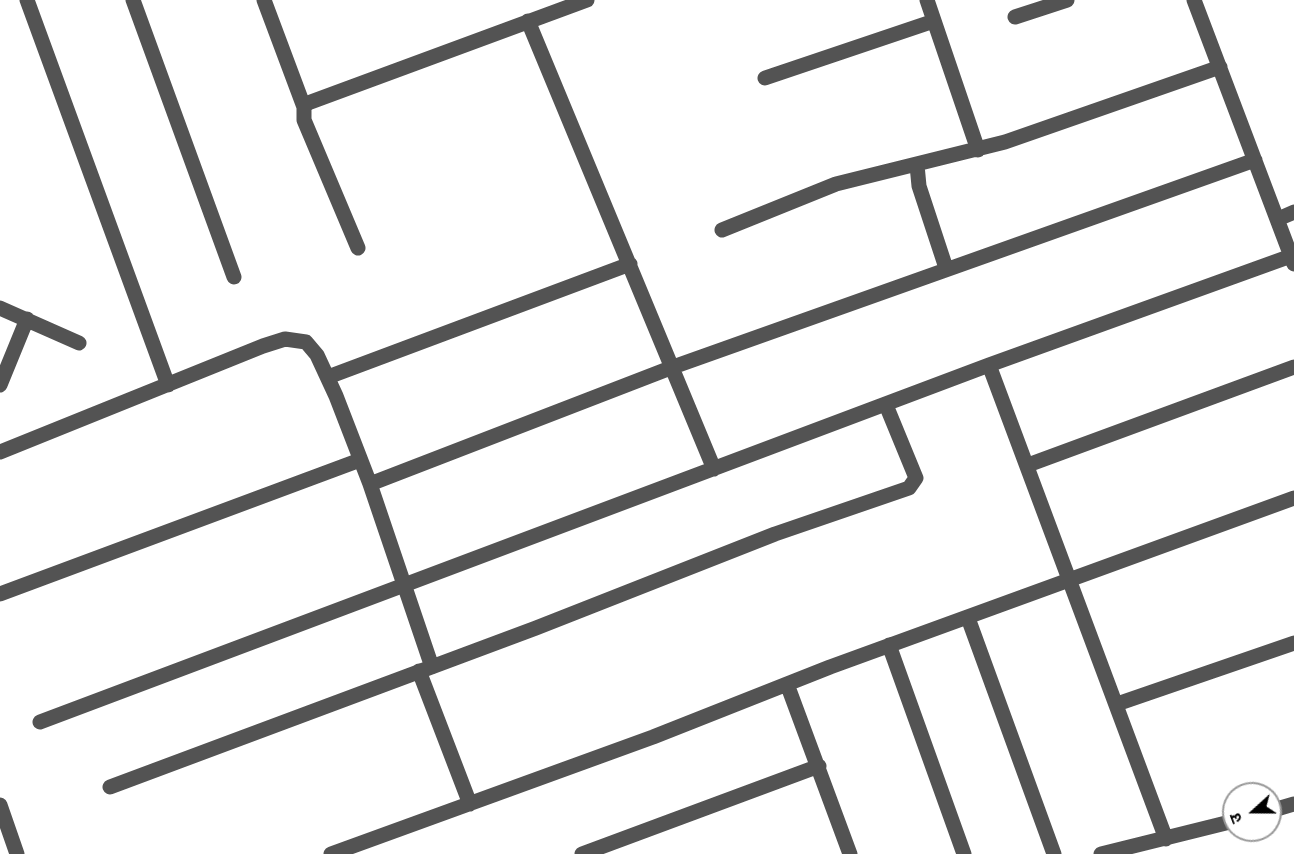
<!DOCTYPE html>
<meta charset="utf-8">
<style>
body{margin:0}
#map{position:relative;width:1294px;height:854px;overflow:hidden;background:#fff;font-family:"Sofia Sans Condensed","Noto Sans Devanagari",sans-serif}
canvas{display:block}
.north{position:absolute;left:1222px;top:782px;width:60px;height:60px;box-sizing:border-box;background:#fff;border:2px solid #999;border-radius:50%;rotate:249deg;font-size:16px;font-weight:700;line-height:24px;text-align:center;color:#000}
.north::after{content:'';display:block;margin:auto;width:21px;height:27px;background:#000;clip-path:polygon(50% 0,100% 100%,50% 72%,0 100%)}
</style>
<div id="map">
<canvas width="1294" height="854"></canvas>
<div class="north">उ</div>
</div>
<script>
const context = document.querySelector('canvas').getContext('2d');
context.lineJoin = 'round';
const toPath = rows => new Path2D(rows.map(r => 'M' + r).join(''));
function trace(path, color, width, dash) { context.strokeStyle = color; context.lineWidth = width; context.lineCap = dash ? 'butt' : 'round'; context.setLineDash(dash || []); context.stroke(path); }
trace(toPath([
 [27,0,168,385],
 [133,0,234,277],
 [264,0,304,107],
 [927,0,978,150],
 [1194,0,1294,264],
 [1015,17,1067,0],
 [528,21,714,469],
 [765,78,934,21],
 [917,165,919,186,946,268],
 [1278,219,1294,212],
 [722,230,836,184,1005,142,1220,67],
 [358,248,304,120,304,107,308,103,587,0],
 [0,308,79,343],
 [989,365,1166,839],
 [328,377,630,264],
 [0,385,27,319],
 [0,452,263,346,285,339,306,342,317,355,336,396,370,484,432,667],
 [1028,465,1294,367],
 [370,484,673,367,1255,160],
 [0,594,360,460],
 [968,618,1054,854],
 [889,645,964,854],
 [419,671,470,804],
 [787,684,850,854],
 [1117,704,1294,643],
 [40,722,989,365,1291,256],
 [110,787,536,628,775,534,909,488,916,478,886,405],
 [0,805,17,854],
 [1270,811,1294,804],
 [331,854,653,737,830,667,1294,498],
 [582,854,819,766],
 [1101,854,1234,821]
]), '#535353', 15);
</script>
